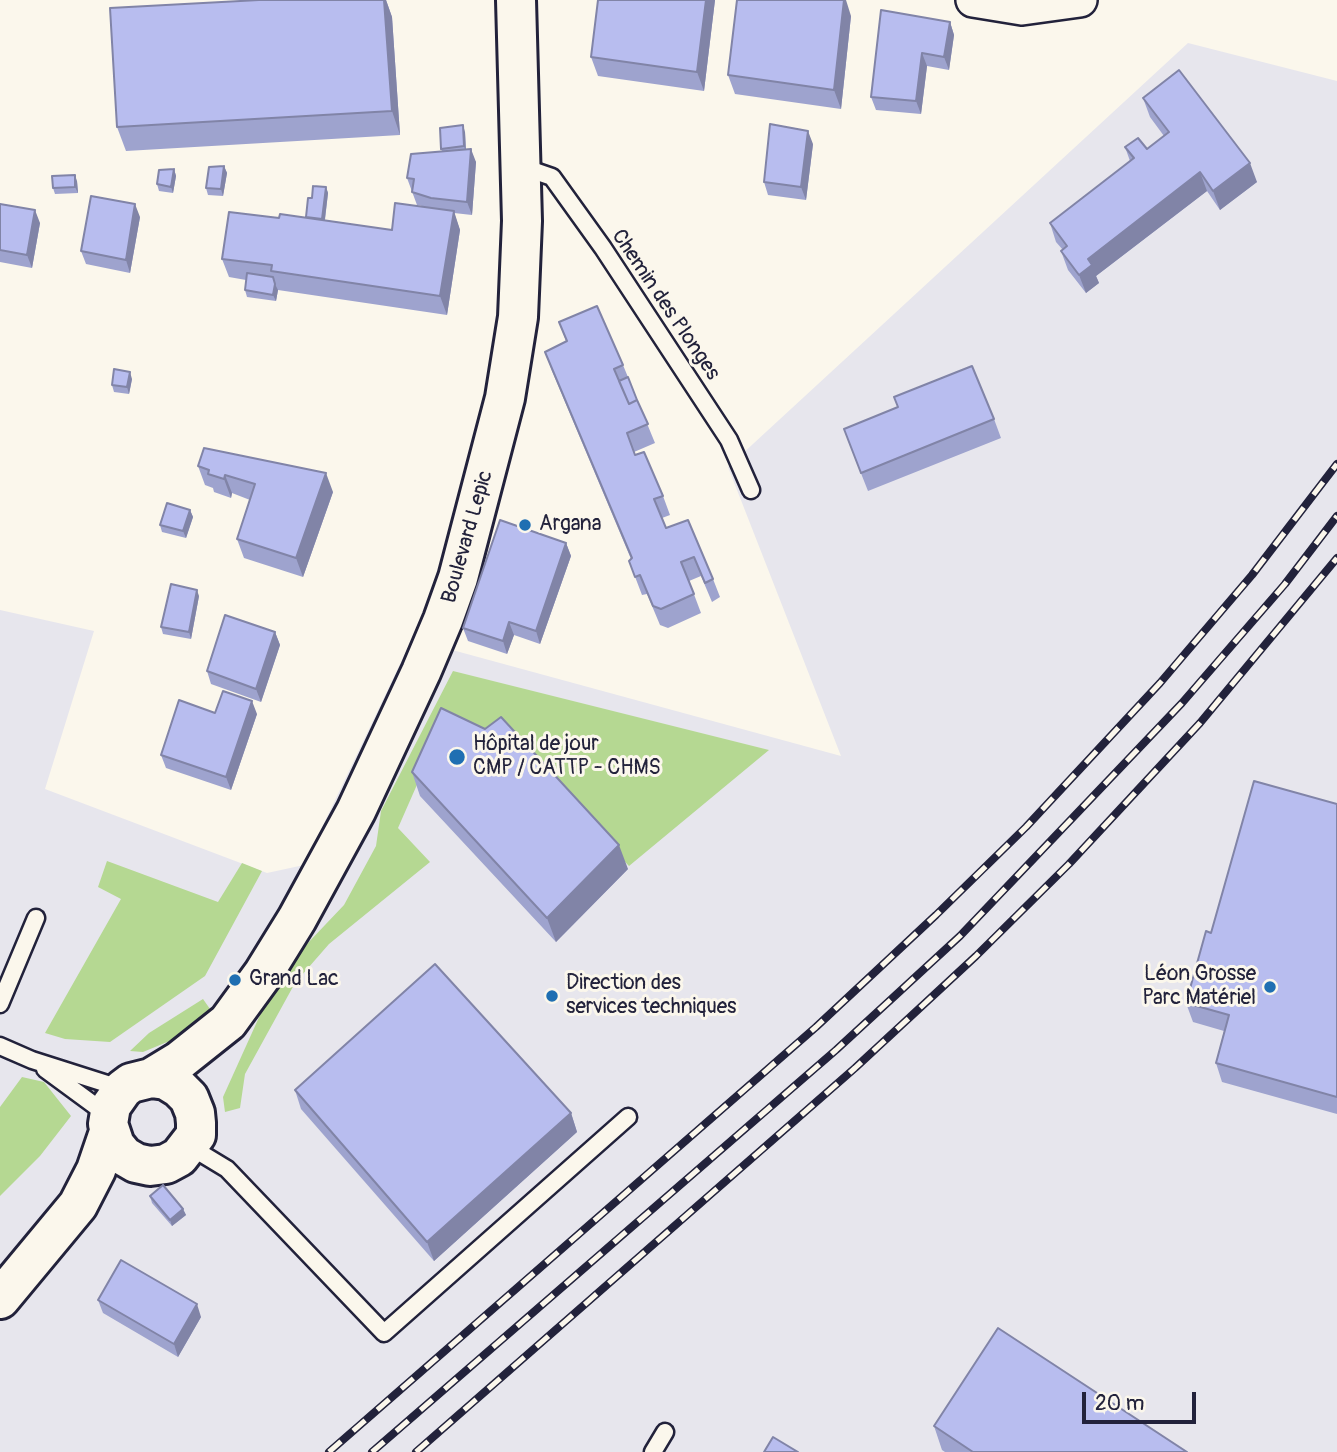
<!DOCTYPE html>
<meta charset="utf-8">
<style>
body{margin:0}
#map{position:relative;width:1337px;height:1452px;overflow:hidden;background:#fbf7ec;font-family:Pangolin,sans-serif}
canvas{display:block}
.scale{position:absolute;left:1082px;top:1392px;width:114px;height:32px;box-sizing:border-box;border:4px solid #22223b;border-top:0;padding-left:9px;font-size:21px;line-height:24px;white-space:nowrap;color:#22223b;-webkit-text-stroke:5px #fbf7ec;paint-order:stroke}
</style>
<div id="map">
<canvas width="1337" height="1452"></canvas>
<div class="scale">20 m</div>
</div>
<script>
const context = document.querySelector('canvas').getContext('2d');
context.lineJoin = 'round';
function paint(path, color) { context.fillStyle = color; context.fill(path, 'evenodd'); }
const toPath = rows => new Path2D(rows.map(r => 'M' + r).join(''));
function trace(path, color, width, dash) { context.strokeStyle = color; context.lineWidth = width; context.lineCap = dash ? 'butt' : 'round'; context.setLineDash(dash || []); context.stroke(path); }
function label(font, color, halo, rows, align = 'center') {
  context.font = font + ' Pangolin,sans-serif'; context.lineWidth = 6; context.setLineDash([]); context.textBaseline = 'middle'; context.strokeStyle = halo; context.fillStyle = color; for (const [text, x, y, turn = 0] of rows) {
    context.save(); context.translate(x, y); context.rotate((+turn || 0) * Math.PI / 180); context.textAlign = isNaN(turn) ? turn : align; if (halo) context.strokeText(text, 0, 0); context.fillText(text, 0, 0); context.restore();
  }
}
paint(toPath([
 [1188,43,1337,81,1337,1452,0,1452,0,610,94,631,45,789,267,873,304,865,412,639,841,756,728,467]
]), '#e7e6ed');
paint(toPath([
 [453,671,769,750,629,866,508,740,441,730,398,828,430,862,329,944,295,983,245,1074,240,1108,225,1112,223,1097,265,1004,306,945,344,905,376,846,381,811],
 [107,861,218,902,242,863,262,871,205,976,110,1042,65,1039,45,1033,121,899,98,887],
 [203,999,210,1009,172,1040,143,1052,130,1051,149,1033],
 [22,1077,44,1082,71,1116,40,1156,0,1196,0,1107]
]), '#b5d892');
const service = toPath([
 [520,166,552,177,603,248,729,440,751,490],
 [0,1004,36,918],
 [0,1046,32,1060,123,1089],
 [45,1069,109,1116],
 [189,1146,227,1169,384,1333,628,1117],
 [653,1452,665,1432]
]);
const minor = toPath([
 [973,0,1022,8,1080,0]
]);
const secondary = toPath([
 [151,1078,179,1061,228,1022,263,974,297,919,356,811,421,672,443,620,458,578,505,398,518,317,522,221,516,0],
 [151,1078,166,1080,179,1088,189,1098,195,1113,196,1123,196,1135,179,1157,166,1164,150,1166,136,1163,124,1156,115,1145,108,1124,111,1106,123,1089,131,1083,151,1078],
 [0,1299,78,1205,96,1170,109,1132]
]);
trace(service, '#22223b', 21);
trace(minor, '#22223b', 38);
trace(secondary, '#22223b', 44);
trace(service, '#fbf7ec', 16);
trace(minor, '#fbf7ec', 33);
trace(secondary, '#fbf7ec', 38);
const rail = toPath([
 [329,1452,816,1027,936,915,1026,827,1160,683,1252,575,1337,464],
 [372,1452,836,1050,960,936,1182,703,1285,584,1337,516],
 [416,1452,855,1068,976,956,1069,864,1200,723,1337,558]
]);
trace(rail, '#22223b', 8);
trace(rail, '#fbf7ec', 5, [16]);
paint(toPath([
 [259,0,386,0,392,17,400,135,126,151,117,127],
 [598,0,715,0,704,91,598,76,591,57],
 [851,16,841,109,735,94,728,75],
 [950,22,954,35,949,70,927,66,921,114,876,110,871,97],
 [1143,98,1257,182,1220,210,1207,191,1096,276,1099,283,1086,293,1068,270,1061,251,1063,250,1056,242,1050,223,1130,161,1125,147,1147,149,1164,136,1150,117],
 [465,132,466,150,476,162,472,215,454,213,460,230,447,315,278,290,276,301,247,297,245,290,246,280,229,277,222,259,279,218,306,217,312,198,326,187,328,193,325,220,392,230,422,206,417,205,407,178,442,151,441,149],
 [813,144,806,200,768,195,764,182],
 [224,166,227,173,223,196,208,195,206,188],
 [174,169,176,176,173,193,159,191,157,184],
 [77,181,78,193,55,194,53,188],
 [0,204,40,223,32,268,0,262],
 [140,217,130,273,86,264,81,251],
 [559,322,623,365,655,443,634,452,635,455,663,496,670,515,662,518,666,528,713,579,720,597,712,602,701,576,689,581,701,613,668,628,660,625,647,594,642,595,629,561,631,559,552,371,545,352,566,341],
 [132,379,129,394,114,392,112,385],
 [994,419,1001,438,868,491,847,438],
 [198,466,333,492,303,577,244,558,237,539,250,500,232,493,231,498,214,492,213,488,205,485],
 [190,510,193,517,186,538,162,532,160,525],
 [566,543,571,556,540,644,514,635,507,654,468,641,463,628],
 [199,596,191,639,163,634,161,627],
 [275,632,280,645,261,702,211,684,207,671],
 [215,713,257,714,231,790,166,768,161,755],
 [412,772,628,869,556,942,420,796],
 [1337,804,1337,1114,1222,1082,1216,1063,1224,1031,1193,1022,1186,1003,1211,933],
 [295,1090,571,1113,577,1132,434,1261,301,1109],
 [150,1196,183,1209,186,1215,172,1226,152,1203],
 [98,1300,201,1317,178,1357,103,1313],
 [934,1426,1187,1452,945,1452,942,1450]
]), '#9ea3ce');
paint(toPath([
 [384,0,386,0,392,17,400,135,392,111],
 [706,0,715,0,704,91,697,72],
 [844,0,846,0,851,16,841,109,834,90],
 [950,22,954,35,949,70,944,57],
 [922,53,927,66,921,114,916,101],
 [463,125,465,132,466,153,464,146],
 [808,131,813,144,806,200,801,187],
 [471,149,476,162,472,215,467,202],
 [1250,163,1257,182,1220,210,1213,191],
 [224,166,227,173,223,196,221,189],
 [174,169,176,176,173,193,171,187],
 [1200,172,1207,191,1096,276,1099,283,1086,293,1079,275,1088,259],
 [75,175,77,181,78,193,75,187],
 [326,187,328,193,324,226,322,219],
 [135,204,140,217,130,273,126,260],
 [35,210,40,223,32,268,27,255],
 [454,211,460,230,447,315,440,296],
 [275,284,278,290,276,301,273,295],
 [130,372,132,379,129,394,127,387],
 [326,473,333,492,303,577,296,558],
 [225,475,232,493,231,498,224,479],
 [190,510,193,517,186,538,183,531],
 [566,543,571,556,540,644,536,631],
 [197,590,199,596,191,639,189,632],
 [509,622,514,635,507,654,503,641],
 [275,632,280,645,261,702,256,689],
 [252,701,257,714,231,790,226,777],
 [619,845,628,869,556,942,547,918],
 [571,1113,577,1132,434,1261,427,1242],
 [183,1209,186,1215,172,1226,170,1220],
 [197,1304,201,1317,178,1357,174,1344]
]), '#8184a7');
const building = toPath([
 [259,0,384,0,392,111,117,127,110,8,259,0],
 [598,0,706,0,697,72,591,57,598,0],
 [737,0,844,0,834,90,728,75,737,0],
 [881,10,950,22,944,57,922,53,916,101,871,97,881,10],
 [1179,70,1250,163,1213,191,1200,172,1088,259,1092,265,1079,275,1061,251,1067,246,1050,223,1134,158,1125,147,1138,138,1147,149,1169,132,1143,98,1179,70],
 [770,124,808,131,801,187,764,182,770,124],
 [463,125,464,146,441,149,440,128,463,125],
 [471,149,467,202,431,198,412,192,414,179,407,178,411,154,471,149],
 [224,166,221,189,206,188,209,167,224,166],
 [174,169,171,187,157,184,159,170,174,169],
 [75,175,75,187,53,188,52,176,75,175],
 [313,186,326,187,322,219,306,217,308,198,312,198,313,186],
 [91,196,135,204,126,260,81,251,91,196],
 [395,203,454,211,440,296,271,271,272,265,222,259,229,212,279,218,280,214,392,230,395,203],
 [0,204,35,210,27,255,0,250,0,204],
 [247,273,273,277,275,284,273,295,245,290,247,273],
 [597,306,623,365,614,369,629,404,637,400,648,424,627,433,635,455,644,452,663,496,654,499,666,528,688,520,713,579,705,583,694,557,681,562,694,594,661,609,653,606,640,575,635,577,629,561,632,558,545,352,567,341,559,322,597,306],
 [972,366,994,419,861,473,844,429,898,407,894,397,972,366],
 [114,369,130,372,127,387,112,385,114,369],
 [628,377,637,400,629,404,619,381,628,377],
 [204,448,326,473,296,558,237,539,255,484,225,475,224,479,208,474,209,470,198,466,204,448],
 [167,503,190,510,183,531,160,525,167,503],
 [500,520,566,543,536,631,509,622,503,641,463,628,500,520],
 [171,584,197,590,189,632,161,627,171,584],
 [225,615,275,632,256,689,207,671,225,615],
 [223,691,252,701,226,777,161,755,179,700,215,713,223,691],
 [441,708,485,729,501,717,619,845,547,918,412,772,441,708],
 [1254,781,1337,804,1337,1097,1216,1063,1229,1015,1186,1003,1206,931,1211,933,1254,781],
 [435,964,571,1113,427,1242,295,1090,435,964],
 [163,1185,183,1209,170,1220,150,1196,163,1185],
 [121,1260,197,1304,174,1344,98,1300,121,1260],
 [998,1328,1187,1452,973,1452,934,1426,998,1328],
 [773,1437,798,1452,764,1452,773,1437]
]);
paint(building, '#b8bdef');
trace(building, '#8184a7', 2);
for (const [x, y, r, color] of [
 [525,525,7,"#1f6fb2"],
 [457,757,9,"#1f6fb2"],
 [235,980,7,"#1f6fb2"],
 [1270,987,7,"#1f6fb2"],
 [552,996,7,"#1f6fb2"]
]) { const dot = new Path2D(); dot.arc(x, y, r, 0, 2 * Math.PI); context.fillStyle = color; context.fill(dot); trace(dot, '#fbf7ec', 2.5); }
label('21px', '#22223b', '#fbf7ec', [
 ["Chemin des Plonges",665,305,56],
 ["Boulevard Lepic",468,537,-74]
]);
label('21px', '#22223b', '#fbf7ec', [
 ["Argana",539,525],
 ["Hôpital de jour",473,745],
 ["CMP / CATTP - CHMS",473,769],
 ["Léon Grosse",1256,975,"right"],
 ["Parc Matériel",1256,999,"right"],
 ["Grand Lac",249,980],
 ["Direction des",566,984],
 ["services techniques",566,1008]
], 'left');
</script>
